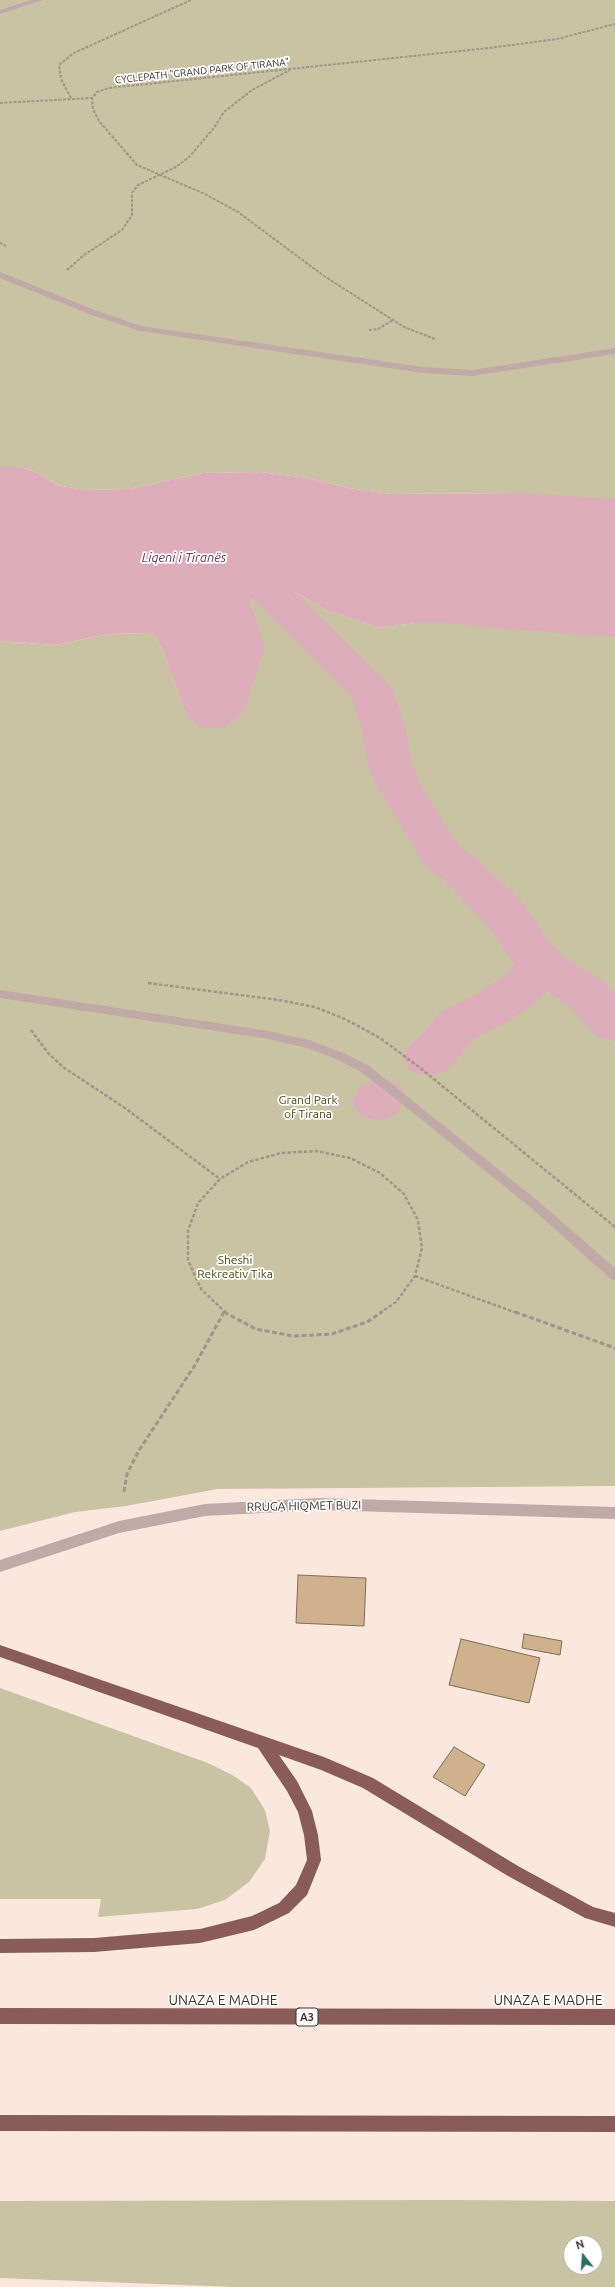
<!DOCTYPE html>
<meta charset="utf-8">
<style>
body{margin:0}
#map{position:relative;width:615px;height:2287px;overflow:hidden;background:#fae8df;font-family:Ubuntu,sans-serif}
canvas{display:block}
.north{position:absolute;left:563px;top:2235px;width:40px;height:40px;box-sizing:border-box;background:#fff;border:1px solid #b2adab;border-radius:50%;rotate:343deg;font-size:11px;font-weight:700;line-height:16px;text-align:center;color:#3e322c}
.north::after{content:'';display:block;margin:auto;width:14px;height:18px;background:#2c6d5c;clip-path:polygon(50% 0,100% 100%,50% 72%,0 100%)}
</style>
<div id="map">
<canvas width="615" height="2287"></canvas>
<div class="north">N</div>
</div>
<script>
const context = document.querySelector('canvas').getContext('2d');
context.lineJoin = 'round';
function paint(path, color) { context.fillStyle = color; context.fill(path, 'evenodd'); }
const toPath = rows => new Path2D(rows.map(r => 'M' + r).join(''));
function trace(path, color, width, dash) { context.strokeStyle = color; context.lineWidth = width; context.lineCap = dash ? 'butt' : 'round'; context.setLineDash(dash || []); context.stroke(path); }
function label(font, color, halo, rows, align = 'center') {
  context.font = font + ' Ubuntu,sans-serif'; context.lineWidth = 3.5; context.setLineDash([]); context.textBaseline = 'middle'; context.strokeStyle = halo; context.fillStyle = color; for (const [text, x, y, turn = 0] of rows) {
    context.save(); context.translate(x, y); context.rotate((+turn || 0) * Math.PI / 180); context.textAlign = isNaN(turn) ? turn : align; if (halo) context.strokeText(text, 0, 0); context.fillText(text, 0, 0); context.restore();
  }
}
paint(toPath([
 [0,0,615,0,615,1486,218,1489,126,1506,75,1512,0,1531,0,641,55,645,108,634,154,633,163,651,186,715,243,713,248,695,256,623,250,602,257,591,277,587,295,592,326,610,379,628,415,623,446,623,518,493,390,494,348,488,308,478,260,472,203,473,129,489,84,490,57,485,38,473,21,467,0,467],
 [0,1688,208,1763,234,1776,251,1788,265,1810,270,1831,265,1859,249,1882,225,1900,197,1909,98,1917,101,1899,0,1899],
 [449,2200,615,2201,615,2287,235,2287,0,2278,0,2201],
 [571,2243,595,2243,595,2267,571,2267]
]), '#c9c3a3');
paint(toPath([
 [0,467,21,467,38,473,57,485,84,490,129,489,203,473,260,472,308,478,348,488,390,494,518,493,615,499,615,637,493,628,446,623,415,623,379,628,326,610,295,592,277,587,257,591,250,602,265,647,243,713,224,728,202,728,186,715,163,651,154,633,108,634,55,645,0,641]
]), '#deadbc');
paint(toPath([
 [267,576,282,580,386,681,393,691,405,726,411,762,419,782,458,845,477,859,523,903,545,936,562,956,601,980,615,994,615,1042,598,1037,567,1004,546,991,540,999,511,1020,473,1039,456,1061,446,1071,428,1076,410,1071,403,1058,410,1045,422,1035,439,1013,477,994,506,975,514,964,489,927,445,881,426,867,375,782,367,762,361,726,351,696,252,598,246,589,252,580,267,576],
 [381,1078,399,1084,406,1097,399,1110,395,1115,377,1121,359,1115,352,1102,359,1089,363,1084,381,1078]
]), '#deadbc');
const building = toPath([
 [298,1575,366,1578,364,1626,296,1623,298,1575],
 [524,1634,562,1641,560,1655,522,1648,524,1634],
 [461,1639,540,1658,529,1703,449,1685,461,1639],
 [454,1747,485,1765,465,1796,433,1777,454,1747]
]);
paint(building, '#cfb28d');
trace(building, '#7f6d57', 1);
trace(toPath([
 [71,98,61,79,59,65,74,53,191,0],
 [0,103,92,98],
 [0,243,6,246],
 [67,270,84,255,122,230,132,215,132,193,138,185,176,167,189,157,214,128,224,112,252,90,290,70],
 [369,330,378,329,393,320],
 [435,339,404,327,324,276,238,212,205,194,137,165,99,121,93,109,92,98,97,92,109,88,489,48,557,39,615,24]
]), '#a2938c', 2, [3, 1.5]);
trace(toPath([
 [148,983,279,1000,315,1007,345,1019,380,1038,419,1067,615,1227],
 [31,1030,48,1053,63,1067,125,1108,220,1179],
 [415,1276,517,1313],
 [226,1313,201,1289,188,1260,188,1231,198,1203,220,1179,248,1162,281,1153,316,1151,350,1158,380,1173,404,1194,418,1220,422,1248,415,1276,396,1302,380,1313]
]), '#a2938c', 2.5, [3.5, 2]);
trace(toPath([
 [224,1312,256,1329,293,1336,332,1334,367,1322,382,1312],
 [515,1312,615,1348],
 [124,1492,127,1474,138,1452,195,1365,224,1312]
]), '#a2938c', 3, [5, 2.5]);
paint(toPath([
 [31,0,43,0,0,14,0,10,31,0],
 [0,272,95,310,141,326,423,367,472,370,615,348,615,354,472,376,423,373,140,331,89,314,0,278,0,272],
 [0,990,269,1031,309,1040,344,1053,369,1066,538,1201,615,1268,615,1280,611,1279,530,1207,396,1099,361,1072,336,1059,307,1048,269,1039,0,998,0,990],
 [319,1498,615,1507,615,1519,319,1510,205,1516,119,1533,0,1572,0,1560,119,1521,205,1504,319,1498]
]), '#c0a9a7');
paint(toPath([
 [0,1645,324,1757,373,1778,518,1866,593,1907,615,1913,615,1927,585,1918,508,1876,363,1788,321,1770,279,1755,297,1781,312,1811,318,1835,321,1860,307,1895,289,1913,254,1930,200,1943,94,1952,0,1953,0,1939,94,1938,200,1929,252,1916,279,1903,296,1885,307,1860,304,1835,298,1812,287,1791,258,1748,0,1657,0,1645],
 [0,2008,615,2009,615,2025,0,2024,0,2008],
 [0,2115,615,2116,615,2132,0,2131,0,2115]
]), '#895c59');
label('10px', '#3e322c', '#fff', [
 ["CYCLEPATH \"GRAND PARK OF TIRANA\"",202,71,-6]
]);
for (const [x, y, w] of [
 [307,2017,22]
]) { const box = new Path2D(); box.roundRect(x - w / 2, y - 9, w, 18, 3); context.fillStyle = '#fff'; context.fill(box); trace(box, '#3e322c', 1); }
label('bold 11px', '#3e322c', null, [
 ["A3",307,2017]
]);
label('12px', '#504610', '#fff', [
 ["Grand Park",308,1100],
 ["of Tirana",308,1114],
 ["Sheshi",235,1260],
 ["Rekreativ Tika",235,1274]
]);
label('12px', '#3e322c', '#fff', [
 ["RRUGA HIQMET BUZI",304,1506,-1]
]);
label('italic 13px', '#71344a', '#fff', [
 ["Liqeni i Tiranës",184,558]
]);
label('14px', '#3e322c', '#fff', [
 ["UNAZA E MADHE",223,2000],
 ["UNAZA E MADHE",548,2000]
]);
</script>
